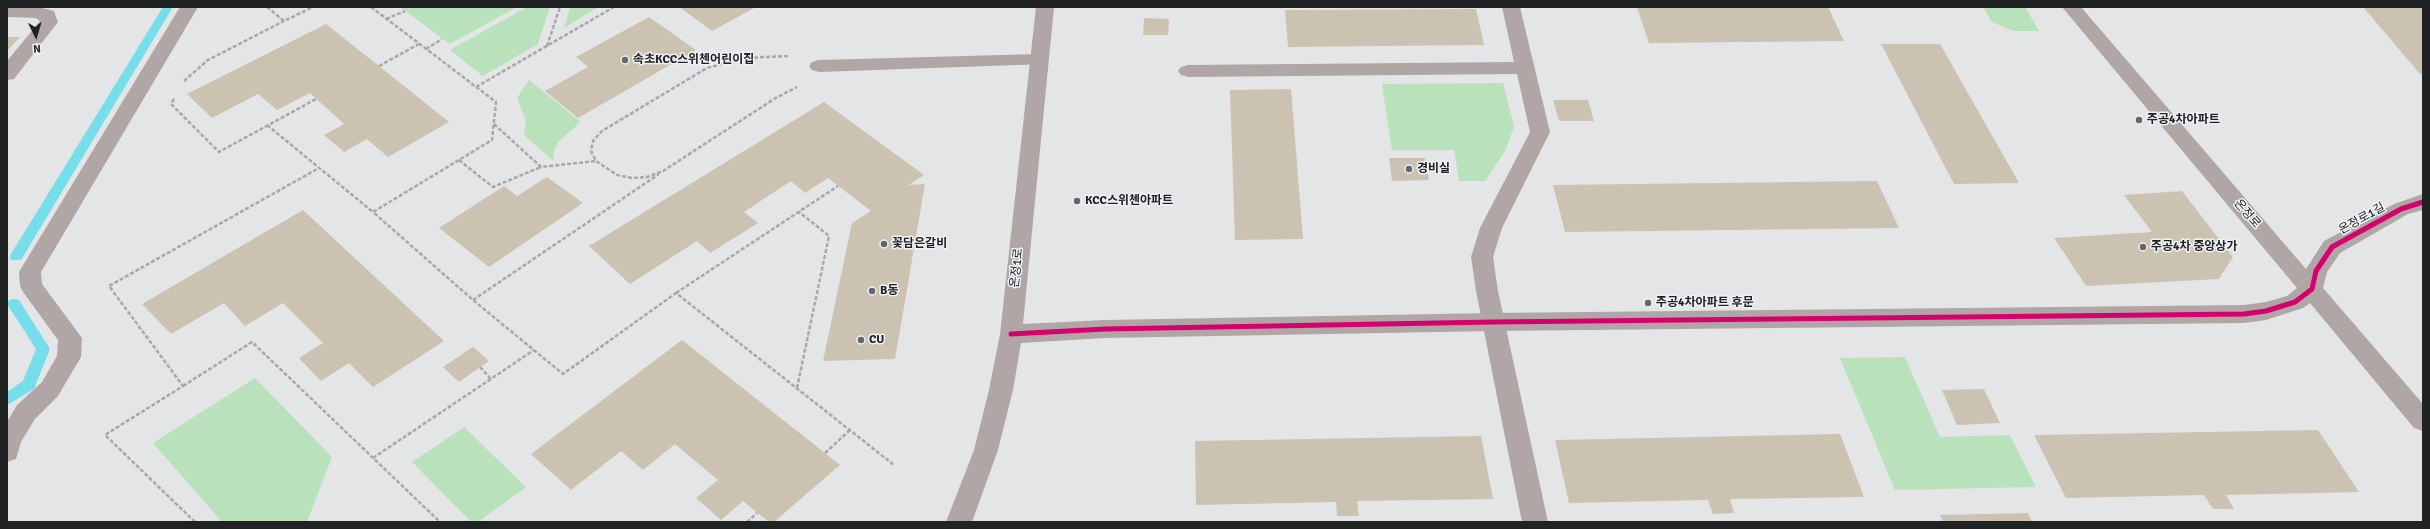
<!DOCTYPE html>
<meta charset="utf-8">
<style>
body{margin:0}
#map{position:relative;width:2430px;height:529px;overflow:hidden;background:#e3e5e7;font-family:Signika,sans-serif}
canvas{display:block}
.frame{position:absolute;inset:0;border:8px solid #212223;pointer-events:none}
.north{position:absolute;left:16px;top:16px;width:40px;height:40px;-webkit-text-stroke:3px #eff1f5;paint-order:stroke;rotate:175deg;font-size:11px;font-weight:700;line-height:16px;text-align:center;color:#212223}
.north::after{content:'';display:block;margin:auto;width:14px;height:18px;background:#212223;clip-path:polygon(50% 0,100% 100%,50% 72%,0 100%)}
</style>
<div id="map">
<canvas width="2430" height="529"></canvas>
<div class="frame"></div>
<div class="north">N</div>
</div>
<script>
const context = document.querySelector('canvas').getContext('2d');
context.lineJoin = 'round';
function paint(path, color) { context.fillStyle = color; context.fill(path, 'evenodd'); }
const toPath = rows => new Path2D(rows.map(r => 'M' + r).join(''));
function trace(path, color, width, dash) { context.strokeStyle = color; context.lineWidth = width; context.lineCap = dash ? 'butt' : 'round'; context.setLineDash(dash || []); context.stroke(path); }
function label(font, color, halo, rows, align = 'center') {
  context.font = font + ' Signika,"Noto Sans KR",sans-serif'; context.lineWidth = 3; context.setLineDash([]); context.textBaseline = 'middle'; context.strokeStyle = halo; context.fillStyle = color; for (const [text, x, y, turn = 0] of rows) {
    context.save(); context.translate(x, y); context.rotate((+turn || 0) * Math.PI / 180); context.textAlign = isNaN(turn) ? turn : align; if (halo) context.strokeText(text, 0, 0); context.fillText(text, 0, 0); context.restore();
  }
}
paint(toPath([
 [400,7,517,7,450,44],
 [527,7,550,7,538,44,483,76,450,50],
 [570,7,599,7,564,28],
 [1983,7,2025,7,2039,31,2014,31,1992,22],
 [529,80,581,122,559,141,554,151,553,161,524,135,526,120,517,98],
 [1503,83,1514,127,1505,151,1485,181,1459,181,1454,150,1392,150,1382,84],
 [1905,357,1940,437,2010,435,2036,487,1895,490,1840,358],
 [255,378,332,457,307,522,222,522,153,443],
 [464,427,526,487,478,522,471,522,412,462]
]), '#b9e2bc');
paint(toPath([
 [163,7,173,7,21,260,11,260,10,257,11,254,163,7],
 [14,299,19,300,50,349,34,389,7,405,7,392,23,381,36,349,7,304,9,300,14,299]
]), '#76deea');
paint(toPath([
 [679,7,756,7,712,31],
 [1637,7,1828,7,1844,41,1649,43],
 [2363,7,2423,7,2423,74,2420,74],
 [1476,9,1484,45,1288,47,1285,10],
 [649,17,696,50,578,118,545,91,588,67,576,57],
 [1144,18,1169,19,1168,35,1143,35],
 [326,24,379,66,449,122,388,157,367,139,344,152,324,135,344,124,310,93,277,110,258,94,212,118,187,94],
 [7,37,20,37,7,51],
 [1881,44,1940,44,2019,183,1954,184],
 [1291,89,1303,239,1235,240,1230,90],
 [1553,100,1588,100,1594,121,1559,121],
 [824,102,924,175,909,185,925,184,895,359,823,361,852,223,871,211,828,178,805,193,791,181,744,212,758,223,710,253,697,241,630,284,589,246],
 [1389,158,1425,158,1429,180,1392,181],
 [547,177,583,203,489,267,439,228,504,186,517,196],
 [1877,181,1899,228,1565,232,1553,185],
 [2182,191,2233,257,2219,279,2086,286,2054,238,2152,232,2124,195],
 [303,210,444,341,373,387,349,363,321,381,299,358,323,343,283,303,245,326,224,303,171,334,142,304],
 [682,340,840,465,774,522,769,522,743,501,721,520,696,498,718,480,675,444,643,470,621,451,571,490,531,454],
 [473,347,489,361,459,382,443,367],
 [1984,389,2000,423,1957,425,1942,390],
 [2318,430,2359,492,2226,495,2234,509,2213,509,2204,495,2066,498,2034,435],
 [1840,434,1864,497,1730,499,1734,513,1713,514,1708,500,1569,503,1555,440],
 [1481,436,1493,499,1357,501,1359,516,1337,516,1336,502,1196,505,1195,441],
 [2028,513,2032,522,1943,522,1940,515]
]), '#ccc2b2');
trace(toPath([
 [267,7,284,21,313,7],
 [371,7,496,102,492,140,373,212,473,300,563,374,676,293,894,465],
 [386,19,405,11],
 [547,46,560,7],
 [426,49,442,39],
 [788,56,745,58,707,68,602,131,593,141,591,151,596,161,617,175,632,178,647,177,663,171,774,99,797,87],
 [379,66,419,44],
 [184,81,208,60,284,21],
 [476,87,614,7],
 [174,99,171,104,219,152,316,99],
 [494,124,541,167,596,161],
 [267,125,373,212],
 [459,160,493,187,541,167],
 [676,293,838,186],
 [473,300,659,174],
 [480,367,491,379],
 [183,386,252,342,440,522],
 [797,388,829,236,799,212],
 [825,453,850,430],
 [373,458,534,350],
 [195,522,105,435,183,386,109,286,319,168],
 [747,522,757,513]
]), '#aca6a7', 2.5, [4, 2]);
paint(toPath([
 [7,7,39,7,54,11,58,22,14,79,7,80,7,61,40,21,36,18,7,17,7,7],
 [180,7,198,7,41,272,42,284,82,338,81,357,58,396,35,419,21,442,16,459,7,462,7,422,17,405,42,382,57,356,58,340,23,292,20,286,19,272,180,7],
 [1502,7,1520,7,1550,132,1502,228,1493,257,1498,291,1548,522,1522,522,1476,291,1471,257,1480,228,1530,132,1517,74,1188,77,1181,75,1178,71,1181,67,1188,65,1514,62,1502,7],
 [1038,54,1045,56,1048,60,1045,64,819,72,812,70,809,66,812,62,819,60,1038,54]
]), '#b1a6a6');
paint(toPath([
 [1036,7,1054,7,1023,324,1105,320,1493,313,2244,305,2266,302,2287,296,2297,288,2062,7,2081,7,2306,269,2324,241,2394,204,2423,194,2423,210,2408,214,2340,253,2327,272,2323,288,2423,404,2423,431,2414,428,2310,303,2303,308,2266,320,2244,323,1493,331,1105,338,1021,343,1013,390,998,450,972,522,946,522,974,450,989,390,1000,334,1036,7]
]), '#b1a6a6');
trace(toPath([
 [1011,334,1105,329,1493,322,2244,314,2266,311,2295,302,2312,289,2316,271,2332,247,2401,209,2423,202]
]), '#d6006c', 5);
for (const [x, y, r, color] of [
 [625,60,4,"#656668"],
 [2139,120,4,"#656668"],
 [1409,169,4,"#656668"],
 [1077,201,4,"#656668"],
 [884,244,4,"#656668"],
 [2143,247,4,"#656668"],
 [872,291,4,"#656668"],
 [1648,303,4,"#656668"],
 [861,340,4,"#656668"]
]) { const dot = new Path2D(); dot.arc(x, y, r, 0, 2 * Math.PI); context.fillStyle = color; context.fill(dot); trace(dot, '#eff1f5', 1.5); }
label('bold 12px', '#212223', '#eff1f5', [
 ["속초KCC스위첸어린이집",633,60],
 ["주공4차아파트",2147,120],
 ["경비실",1417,169],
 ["KCC스위첸아파트",1085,201],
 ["꽃담은갈비",892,244],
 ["주공4차 중앙상가",2151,247],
 ["B동",880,291],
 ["주공4차아파트 후문",1656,303],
 ["CU",869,340]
], 'left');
label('12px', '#212223', '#eff1f5', [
 ["온정로",2247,214,49],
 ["온정로1길",2362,219,-29],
 ["온정1로",1017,268,-84]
]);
</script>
